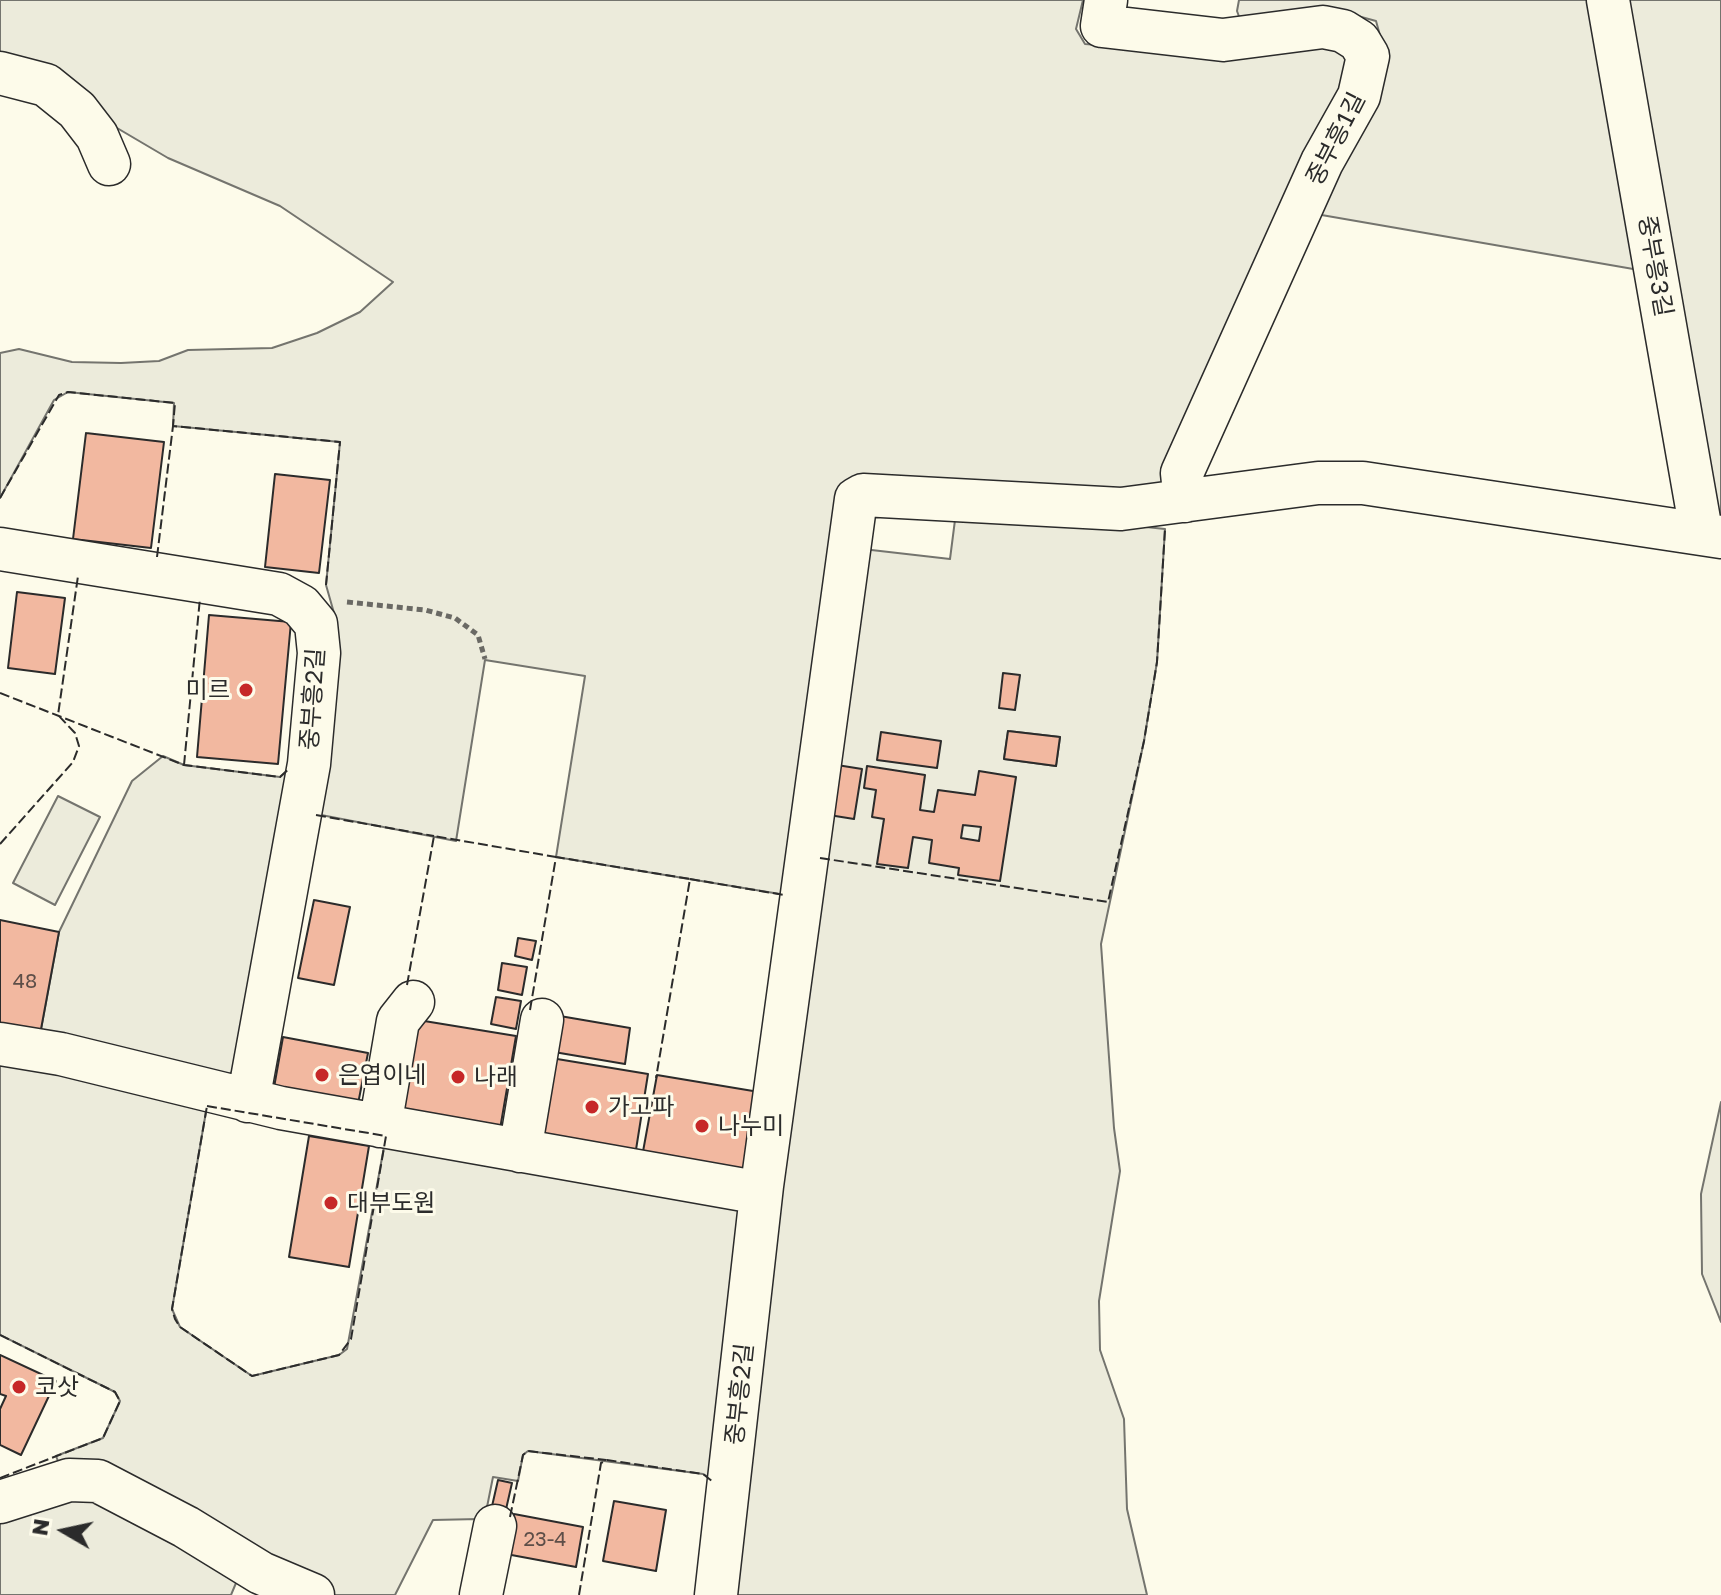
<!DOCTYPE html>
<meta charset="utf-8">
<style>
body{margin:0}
#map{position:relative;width:1721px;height:1595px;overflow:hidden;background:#fdfbea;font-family:"Golos Text",sans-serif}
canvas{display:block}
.north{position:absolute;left:24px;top:1491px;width:80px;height:80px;-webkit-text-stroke:6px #fdfbea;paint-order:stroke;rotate:279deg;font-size:22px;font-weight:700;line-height:32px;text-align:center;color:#2b2b2b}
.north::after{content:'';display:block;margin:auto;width:28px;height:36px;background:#2b2b2b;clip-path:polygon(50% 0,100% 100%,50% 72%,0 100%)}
</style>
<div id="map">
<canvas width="1721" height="1595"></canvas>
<div class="north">N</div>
</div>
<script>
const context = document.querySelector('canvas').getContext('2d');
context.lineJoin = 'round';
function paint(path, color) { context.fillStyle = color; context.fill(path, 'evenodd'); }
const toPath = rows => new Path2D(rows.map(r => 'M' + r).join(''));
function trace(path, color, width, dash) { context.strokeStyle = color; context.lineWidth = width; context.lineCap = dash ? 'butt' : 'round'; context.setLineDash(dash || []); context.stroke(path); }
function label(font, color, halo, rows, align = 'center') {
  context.font = font + ' "Golos Text","Noto Sans KR",sans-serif'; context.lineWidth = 6; context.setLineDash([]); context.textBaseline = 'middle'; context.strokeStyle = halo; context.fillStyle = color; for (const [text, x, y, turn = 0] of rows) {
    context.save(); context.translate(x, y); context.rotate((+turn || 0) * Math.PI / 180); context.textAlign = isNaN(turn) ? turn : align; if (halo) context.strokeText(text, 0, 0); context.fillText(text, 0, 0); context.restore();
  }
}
const green = toPath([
 [0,0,1083,0,1076,29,1085,44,1198,53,1329,41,1353,60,1163,484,1151,492,857,484,792,896,556,857,585,676,485,660,456,841,316,814,336,620,326,585,340,442,173,426,174,403,68,392,54,400,0,498,0,353,19,349,72,362,121,363,159,361,188,350,272,348,317,333,360,312,393,282,280,206,168,158,0,59,0,0],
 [1239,0,1587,0,1639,270,1310,213,1381,39,1376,21,1343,12,1241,22,1237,11,1239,0],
 [1620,0,1721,0,1721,516,1716,512,1620,0],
 [955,520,1089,521,1165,529,1157,662,1144,741,1101,944,1114,1128,1120,1171,1099,1301,1100,1350,1124,1419,1127,1509,1147,1595,723,1595,854,548,950,559,955,520],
 [1008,731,1060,737,1056,766,1004,759,1008,731],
 [163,756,184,765,280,777,291,767,233,1071,222,1080,39,1040,59,932,132,781,163,756],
 [58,796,100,817,55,905,13,883,58,796],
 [0,1051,207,1106,172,1309,180,1327,252,1376,339,1355,347,1349,386,1136,738,1208,745,1223,710,1478,703,1474,528,1451,523,1455,518,1481,493,1477,484,1522,479,1519,433,1520,395,1595,332,1595,61,1469,56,1456,103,1438,120,1401,115,1392,0,1335,0,1051],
 [1721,1102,1721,1322,1702,1274,1701,1194,1721,1102],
 [99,1498,254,1582,236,1583,231,1595,0,1595,0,1520,56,1502,99,1498]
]);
paint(green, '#ecebdb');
trace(green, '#74746e', 2);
const building = toPath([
 [86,433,164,442,151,548,73,539,86,433],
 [275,474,330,480,319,573,265,567,275,474],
 [17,592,65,598,55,674,8,668,17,592],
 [209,615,291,622,278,764,197,757,209,615],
 [1003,673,1020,675,1015,710,999,708,1003,673],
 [1008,731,1060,737,1056,766,1004,759,1008,731],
 [881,732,941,741,937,768,877,760,881,732],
 [837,765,862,769,854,819,829,815,837,765],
 [867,766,925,775,920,810,934,812,938,790,975,795,979,771,1016,777,1000,881,958,875,959,868,929,863,932,840,913,837,908,868,877,864,884,819,872,817,876,790,864,788,867,766],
 [963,825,981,827,979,841,961,838,963,825],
 [314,900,350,907,334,985,298,978,314,900],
 [0,920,59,932,39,1040,0,1033,0,920],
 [518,938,536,941,532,960,515,956,518,938],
 [502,963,527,967,522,995,498,990,502,963],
 [496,997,521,1001,516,1029,491,1024,496,997],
 [554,1015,630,1028,625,1064,548,1051,554,1015],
 [412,1019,516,1036,499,1135,396,1118,412,1019],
 [283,1037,368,1053,357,1109,273,1093,283,1037],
 [545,1057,648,1074,635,1156,532,1139,545,1057],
 [657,1075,759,1092,745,1174,642,1157,657,1075],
 [309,1136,369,1146,349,1267,289,1257,309,1136],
 [0,1355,56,1381,21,1455,0,1445,0,1409,6,1396,0,1394,0,1355],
 [498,1480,512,1483,504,1518,490,1515,498,1480],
 [614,1501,666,1510,656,1571,603,1561,614,1501],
 [514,1514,583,1527,576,1567,506,1554,514,1514]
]);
paint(building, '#f2b8a0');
trace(building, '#2b2b2b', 2);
const minor = toPath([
 [1106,0,1102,26,1223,40,1323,27,1343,31,1359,41,1368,56,1359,96,1322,162,1182,473,1185,501],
 [1608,0,1701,531],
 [0,73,46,85,77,110,97,136,109,164],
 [0,549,279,594,301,606,316,624,319,653,309,764,248,1101],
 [0,1044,61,1054,281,1108,761,1193],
 [380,1126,398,1021,413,1002],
 [520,1151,542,1020],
 [0,1502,69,1480,98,1481,186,1527,261,1573,313,1595],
 [481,1595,495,1526],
 [716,1595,762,1186,856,499,863,495,1121,509,1318,483,1363,483,1721,537]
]);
trace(minor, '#2b2b2b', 45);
trace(toPath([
 [347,602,425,610,455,618,478,635,485,659]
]), '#6a6964', 5, [6, 4]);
trace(minor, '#fdfbea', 42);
trace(toPath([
 [0,498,59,395,68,392,175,403,173,426],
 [157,557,173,426,340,442,326,585],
 [0,693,184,765,280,777,290,768],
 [184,765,200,598],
 [316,815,434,836],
 [0,844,73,762,79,746,75,733,58,715,78,576],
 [820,858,1108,902,1144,741,1157,662,1165,529],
 [690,879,784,895],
 [407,985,434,836,556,857],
 [530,1010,556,857,690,879,656,1078],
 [207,1106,386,1136,351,1339,339,1355,252,1376,180,1327,175,1319,172,1309,207,1106],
 [0,1335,115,1392,120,1401,103,1438,0,1478],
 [510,1517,523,1455,528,1451,606,1460],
 [579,1595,601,1463,607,1460,703,1474,712,1481]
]), '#2b2b2b', 2, [10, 4]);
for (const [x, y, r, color] of [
 [246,690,8,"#c62828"],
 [322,1075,8,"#c62828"],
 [458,1077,8,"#c62828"],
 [592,1107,8,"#c62828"],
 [702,1126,8,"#c62828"],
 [331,1203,8,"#c62828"],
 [19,1387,8,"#c62828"]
]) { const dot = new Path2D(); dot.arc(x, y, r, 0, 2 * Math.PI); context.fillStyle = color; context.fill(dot); trace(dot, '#fdfbea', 3); }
label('20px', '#5d4e48', null, [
 ["48",25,982],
 ["23-4",545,1540]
]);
label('24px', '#2b2b2b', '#fdfbea', [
 ["중부흥1길",1336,139,-63],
 ["중부흥3길",1655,266,80],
 ["중부흥2길",313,699,-86],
 ["중부흥2길",740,1394,-84]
]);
label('24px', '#2b2b2b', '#fdfbea', [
 ["미르",230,690,"right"],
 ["은엽이네",338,1075],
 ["나래",474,1077],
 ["가고파",608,1107],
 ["나누미",718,1126],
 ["대부도원",347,1203],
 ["코삿",35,1387]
], 'left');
</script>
